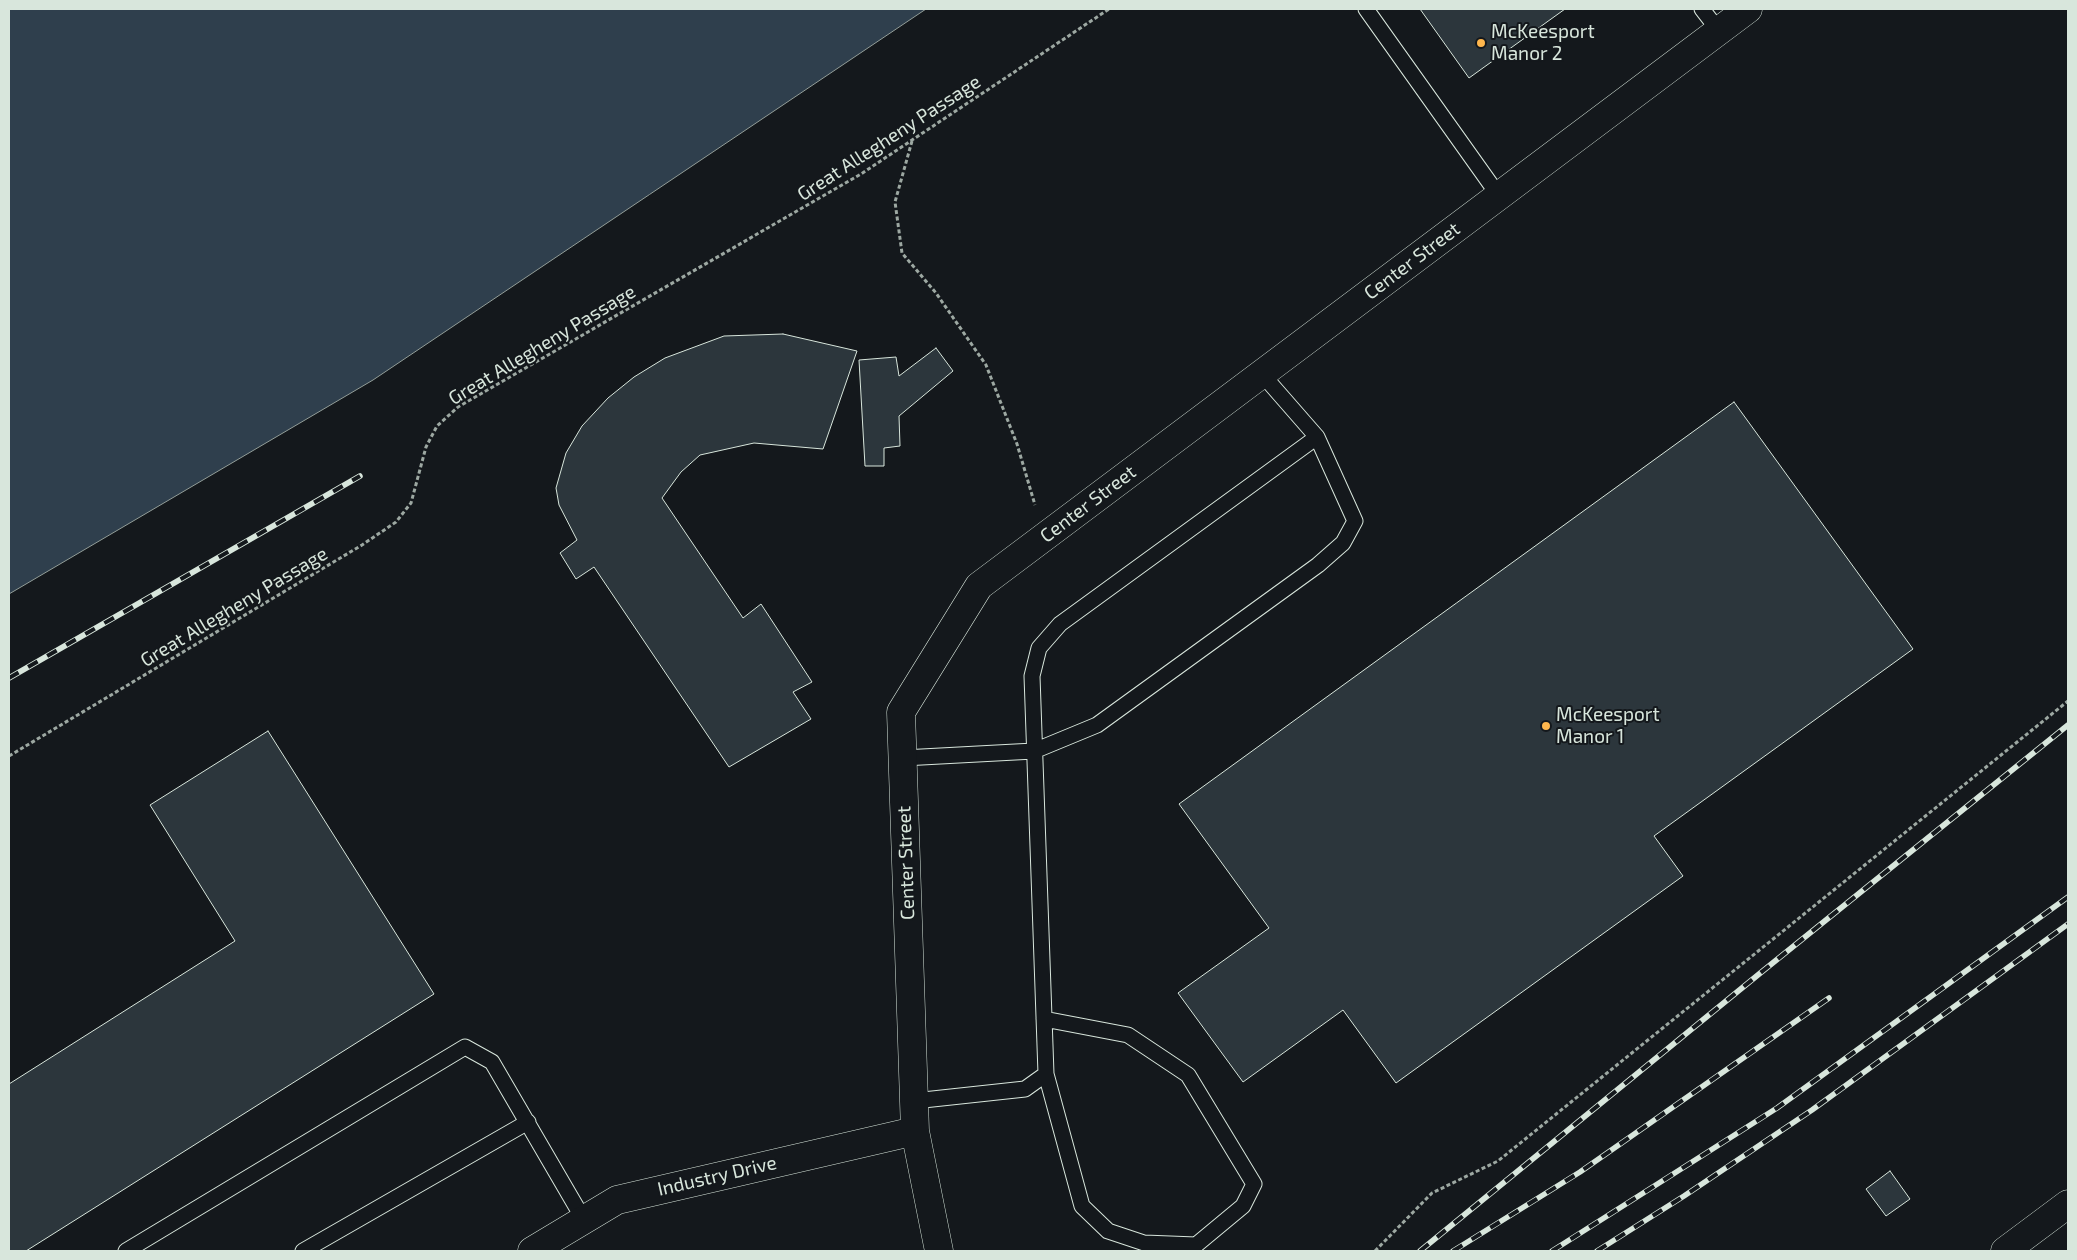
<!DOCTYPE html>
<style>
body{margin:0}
#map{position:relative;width:2077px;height:1260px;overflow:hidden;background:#14181c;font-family:"Exo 2",sans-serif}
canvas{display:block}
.frame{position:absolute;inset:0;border:10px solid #d8e6dc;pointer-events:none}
</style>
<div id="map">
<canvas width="2077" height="1260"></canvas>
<div class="frame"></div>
</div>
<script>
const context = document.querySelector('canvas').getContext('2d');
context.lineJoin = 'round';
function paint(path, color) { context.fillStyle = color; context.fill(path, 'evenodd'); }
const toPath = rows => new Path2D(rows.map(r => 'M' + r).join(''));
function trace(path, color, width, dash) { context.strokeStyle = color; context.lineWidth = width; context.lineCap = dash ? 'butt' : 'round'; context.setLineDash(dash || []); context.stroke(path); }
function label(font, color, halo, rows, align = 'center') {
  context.font = font + ' "Exo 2",sans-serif'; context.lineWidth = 4; context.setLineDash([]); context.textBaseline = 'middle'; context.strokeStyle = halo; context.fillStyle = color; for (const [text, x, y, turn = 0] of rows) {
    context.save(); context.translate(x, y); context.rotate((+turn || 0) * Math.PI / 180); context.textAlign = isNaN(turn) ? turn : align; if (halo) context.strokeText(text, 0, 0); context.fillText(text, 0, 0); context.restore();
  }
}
const water = toPath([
 [9,9,926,9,373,380,9,594,9,9]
]);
paint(water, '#2f3f4d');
trace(water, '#939e99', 1);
const building = toPath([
 [1420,9,1565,9,1469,78,1420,9],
 [783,334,857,351,823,449,754,443,700,455,681,472,662,498,743,618,761,604,812,682,793,692,811,719,729,767,594,567,576,579,560,553,577,540,559,505,556,488,566,453,582,426,608,398,634,377,665,358,724,336,783,334],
 [936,348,953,371,899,416,900,446,884,448,884,466,865,466,859,360,896,357,899,376,936,348],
 [1734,402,1913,649,1654,836,1683,876,1396,1083,1343,1010,1243,1082,1178,993,1269,928,1179,804,1734,402],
 [268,731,434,994,26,1251,9,1251,9,1084,235,941,150,805,268,731],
 [1890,1171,1910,1199,1886,1216,1866,1189,1890,1171]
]);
paint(building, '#2c363c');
trace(building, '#d8e6dc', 1);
const lane = toPath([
 [1366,9,1499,196],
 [1702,9,1719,31],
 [903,758,1034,751,1097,725,1318,565,1343,543,1355,521,1317,437],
 [1044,1019,1128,1035,1188,1075,1254,1184,1243,1206,1196,1245,1144,1243,1108,1231,1082,1206,1046,1074],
 [914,1101,1025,1089,1046,1074,1032,676,1039,648,1060,624,1317,437,1262,374],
 [126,1251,465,1047,492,1062,584,1220],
 [303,1251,528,1122]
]);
const street = toPath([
 [532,1251,617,1200,915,1131],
 [939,1251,915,1131,901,712,979,586,1748,9]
]);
const primary = toPath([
 [2005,1251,2068,1204]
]);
trace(lane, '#d8e6dc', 17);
trace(street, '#d8e6dc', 29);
trace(primary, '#d8e6dc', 29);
trace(toPath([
 [912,141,895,202,902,253,936,293,986,365,1017,444,1035,505],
 [9,756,362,545,396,522,411,503,426,447,437,426,458,407,861,174,1109,9],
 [1375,1251,1432,1193,1498,1161,2068,701]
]), '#9da8a2', 3, [4, 2.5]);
trace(lane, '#14181c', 15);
trace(street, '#14181c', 28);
trace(primary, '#14181c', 28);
const rail = toPath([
 [9,678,360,476],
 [1420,1251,1764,970,2068,725],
 [1453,1251,1580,1172,1829,998],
 [1552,1251,1777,1108,2068,897],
 [1597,1251,1684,1196,1812,1110,2068,924]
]);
trace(rail, '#d8e6dc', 5.5);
trace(rail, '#14181c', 4, [11]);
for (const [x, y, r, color] of [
 [1481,43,5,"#ffb74d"],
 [1546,726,5,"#ffb74d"]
]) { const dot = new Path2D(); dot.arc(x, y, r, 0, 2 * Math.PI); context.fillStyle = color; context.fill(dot); trace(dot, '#14181c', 2); }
label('19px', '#d8e6dc', '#14181c', [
 ["McKeesport",1491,32],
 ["Manor 2",1491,54],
 ["McKeesport",1556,715],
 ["Manor 1",1556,737]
], 'left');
label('19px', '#d8e6dc', '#14181c', [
 ["Great Allegheny Passage",889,138,-33],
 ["Center Street",1412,261,-37],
 ["Great Allegheny Passage",542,345,-31],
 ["Center Street",1088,504,-37],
 ["Great Allegheny Passage",234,607,-31],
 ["Center Street",906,863,-92],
 ["Industry Drive",717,1176,-13]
]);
</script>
